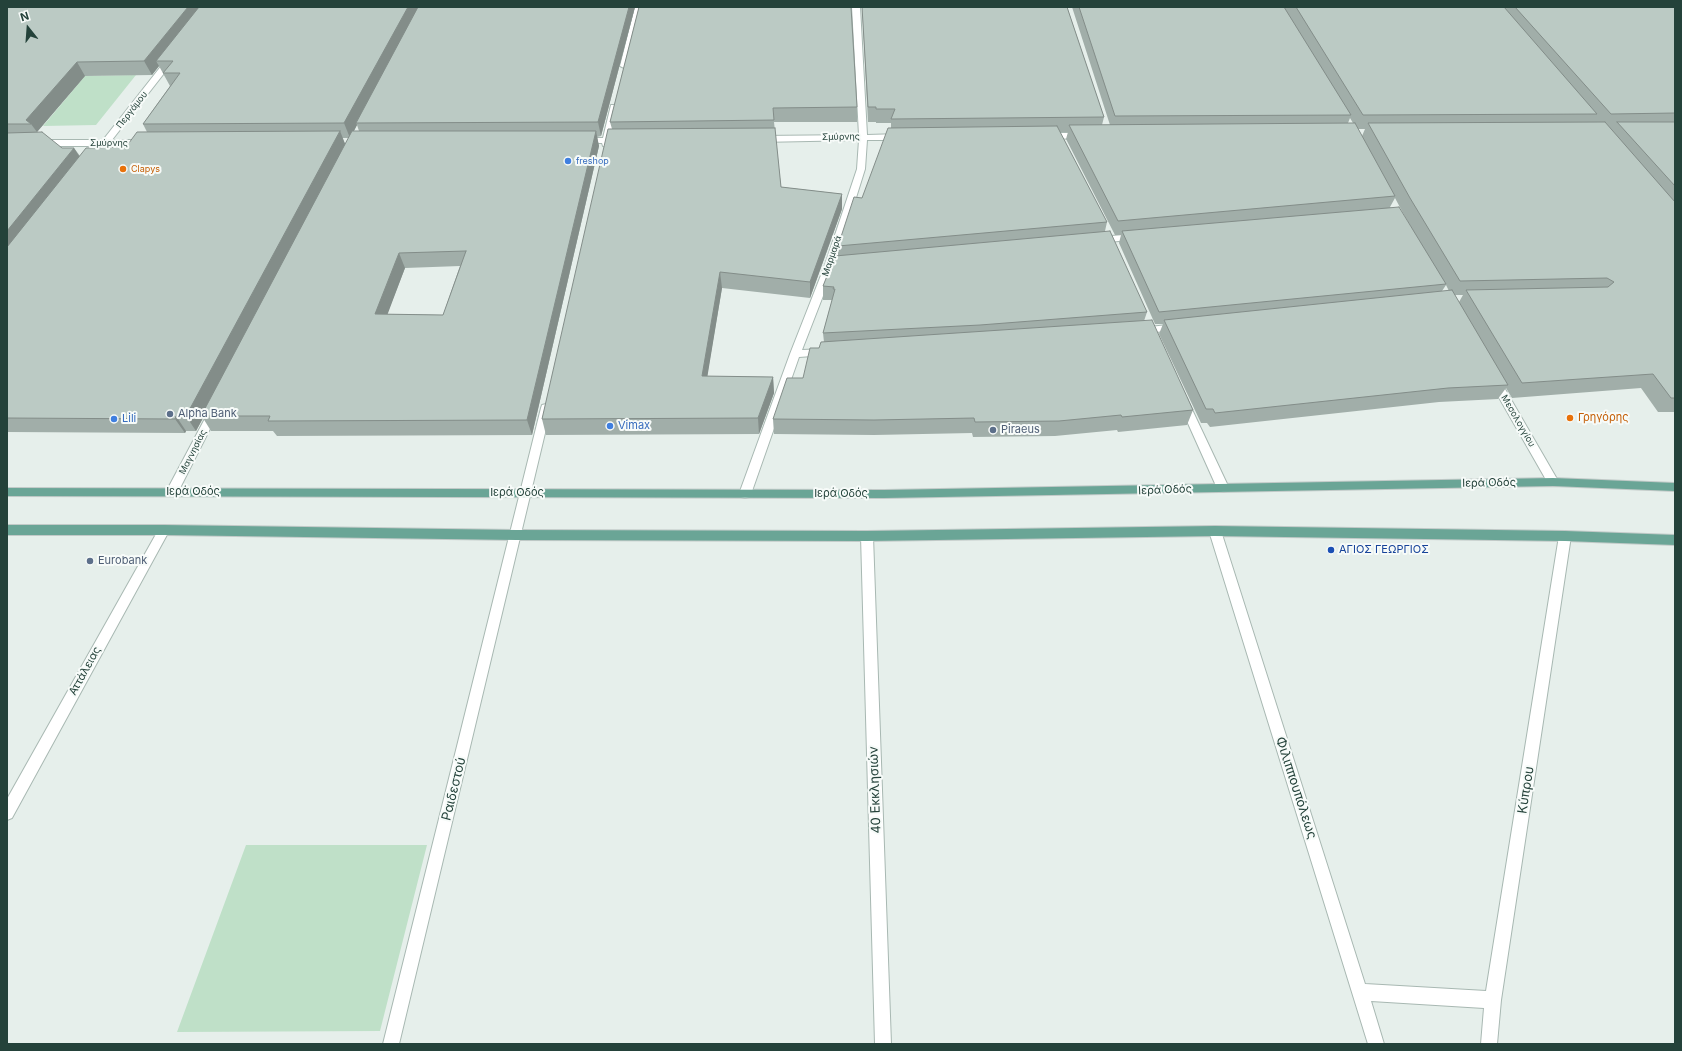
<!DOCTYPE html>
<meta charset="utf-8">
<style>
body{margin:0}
#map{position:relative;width:1682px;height:1051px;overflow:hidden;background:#e6efeb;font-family:Inter,sans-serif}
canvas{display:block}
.frame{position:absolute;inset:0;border:8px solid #24423a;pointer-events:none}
.north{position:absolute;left:8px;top:8px;width:40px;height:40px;-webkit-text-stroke:3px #f7fbf9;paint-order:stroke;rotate:343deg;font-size:11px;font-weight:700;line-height:16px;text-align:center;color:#24423a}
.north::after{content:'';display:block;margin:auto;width:14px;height:18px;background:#24423a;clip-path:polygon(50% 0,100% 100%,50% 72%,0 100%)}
</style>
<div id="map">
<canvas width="1682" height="1051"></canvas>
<div class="frame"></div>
<div class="north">N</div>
</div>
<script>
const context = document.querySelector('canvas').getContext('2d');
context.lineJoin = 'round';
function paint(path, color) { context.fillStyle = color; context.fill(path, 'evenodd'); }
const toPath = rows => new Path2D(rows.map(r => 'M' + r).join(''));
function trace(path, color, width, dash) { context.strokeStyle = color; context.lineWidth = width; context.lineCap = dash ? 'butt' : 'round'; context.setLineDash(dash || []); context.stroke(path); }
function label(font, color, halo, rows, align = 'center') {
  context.font = font + ' Inter,sans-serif'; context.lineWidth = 4; context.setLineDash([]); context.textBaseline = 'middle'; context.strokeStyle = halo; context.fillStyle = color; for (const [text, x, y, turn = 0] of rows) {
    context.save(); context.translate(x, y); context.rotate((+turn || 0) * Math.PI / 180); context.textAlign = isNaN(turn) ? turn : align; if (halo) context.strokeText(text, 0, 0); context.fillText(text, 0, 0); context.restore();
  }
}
paint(toPath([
 [136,75,96,125,43,126,85,76],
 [246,845,427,845,380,1031,177,1032]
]), '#bfe0c8');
const minor = toPath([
 [635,7,643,7,628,66,624,68,620,66,635,7],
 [852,7,860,7,867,135,900,134,904,137,900,140,867,140,865,169,835,265,802,350,826,349,830,350,831,352,830,354,826,355,799,357,751,494,749,497,745,498,741,497,739,494,790,354,825,265,857,169,859,140,760,142,756,139,760,136,859,135,852,7],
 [169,56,172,56,176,58,112,140,144,140,147,141,148,143,147,145,108,146,103,149,100,148,99,146,7,146,7,140,103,140,169,56],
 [611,105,614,105,618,107,612,138,625,138,626,140,625,142,610,143,609,146,606,147,603,146,602,143,579,143,578,141,579,139,582,138,603,138,611,105],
 [1046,133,1084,133,1088,136,1084,139,1043,138,1042,136,1046,133],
 [1137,234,1140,235,1142,237,1140,239,1098,243,1093,240,1098,237,1137,234],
 [1177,324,1182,327,1181,329,1140,334,1135,331,1140,328,1177,324],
 [1494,376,1498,377,1557,479,1559,482,1557,485,1553,486,1549,485,1489,380,1490,377,1494,376],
 [1183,397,1187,398,1188,401,1229,488,1227,491,1223,492,1219,491,1217,488,1178,401,1179,398,1183,397],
 [546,404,550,405,551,408,399,1044,383,1044,541,408,542,405,546,404],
 [214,407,218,408,219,411,178,492,176,495,172,496,168,495,166,492,209,411,210,408,214,407],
 [164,525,168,527,170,530,168,533,12,818,7,820,7,799,160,527,164,525],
 [1215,526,1219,528,1221,531,1365,984,1486,991,1559,536,1561,533,1565,531,1569,533,1571,536,1501,1000,1497,1044,1481,1044,1484,1008,1371,1001,1384,1044,1368,1044,1209,531,1211,528,1215,526],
 [867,531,871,533,873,536,891,1044,875,1044,861,536,863,533,867,531]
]);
const major = toPath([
 [1553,478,1675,483,1675,491,1553,486,884,498,7,496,7,488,884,490,1553,478],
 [7,525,164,525,516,530,867,531,1215,526,1565,531,1675,535,1675,545,1565,541,1215,536,867,541,516,540,164,535,7,535,7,525]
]);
trace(minor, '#a8b8b2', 2);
trace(major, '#c2cac8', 2);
paint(minor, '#fff');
paint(major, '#6aa596');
paint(toPath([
 [7,7,635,7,601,136,597,137,599,146,532,435,277,436,273,431,211,431,203,418,196,431,186,431,185,433,7,432],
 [159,66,170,86,143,124,147,132,126,147,80,156,74,148,62,148,37,132,85,76,152,75],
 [357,125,359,131,354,131],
 [342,138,349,138,345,144],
 [460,266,443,315,387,314,405,268],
 [639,7,857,107,857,122,774,122,781,187,842,194,842,209,810,298,722,288,707,376,773,377,774,393,759,434,546,435,542,419,612,129,610,122],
 [862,7,1067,7,1104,117,1102,125,1110,125,1072,7,1675,7,1675,412,1658,412,1641,388,1512,398,1506,388,1498,399,1439,402,1210,427,1207,423,1201,423,1159,334,1163,324,1155,324,1119,243,1121,235,1115,235,1066,139,1068,132,1060,132,1107,222,1105,231,1147,312,1144,321,1193,410,1187,425,1118,432,1117,430,1055,436,973,437,972,433,874,435,774,434,773,419,803,378,819,348,824,342,823,333,832,300,823,300,823,286,838,255,838,246,862,198,891,128,891,123,876,123,876,122,868,122],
 [1350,118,1353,123,1348,123],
 [1358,129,1365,129,1362,136],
 [1395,198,1403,213,1412,229,1390,207],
 [1446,285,1449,291,1442,291],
 [1455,295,1463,295,1459,302]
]), '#a1aea9');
paint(toPath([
 [188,7,206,7,156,61,159,66,152,75,144,61],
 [408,7,419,7,356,123,357,125,350,138,344,123],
 [629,7,635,7,601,136,598,122],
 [77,62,85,76,37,132,31,124,26,120],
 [340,131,346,146,201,416,203,418,196,431,186,416],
 [596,131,599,146,532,435,527,420],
 [74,148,83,162,7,260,7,231],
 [842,194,842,209,810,298,810,282],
 [399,253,405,268,382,329,375,314],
 [720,272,722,288,705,391,702,376],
 [773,377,774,393,759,434,758,418],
 [176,416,186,431,185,433,175,419]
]), '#838d89');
const building = toPath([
 [7,7,188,7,144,61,77,62,26,120,31,124,7,124,7,7],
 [199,7,408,7,344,123,143,124,180,73,163,73,173,61,156,61,199,7],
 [418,7,629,7,598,122,356,123,418,7],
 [639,7,851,7,857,107,773,108,774,120,610,122,639,7],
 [862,7,1067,7,1104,117,891,119,895,109,876,109,876,107,868,107,862,7],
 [1079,7,1284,7,1351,115,1115,116,1079,7],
 [1296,7,1504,7,1597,114,1363,115,1296,7],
 [1515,7,1675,7,1675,113,1611,114,1515,7],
 [1605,122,1675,202,1675,398,1671,398,1653,374,1522,383,1466,290,1608,287,1614,282,1607,278,1460,281,1410,198,1368,123,1605,122],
 [1617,122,1675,122,1675,186,1617,122],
 [1355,123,1395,196,1118,221,1069,125,1355,123],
 [1057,126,1107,222,838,246,854,197,862,198,888,128,1057,126],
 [775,128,781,187,842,194,810,282,720,272,702,376,773,377,758,418,542,419,608,129,775,128],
 [340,131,186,416,176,416,175,419,7,418,7,247,86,148,126,147,137,132,340,131],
 [352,131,596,131,527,420,268,421,270,416,201,416,352,131],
 [466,251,443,315,375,314,399,253,466,251],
 [42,132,62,148,74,148,7,231,7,133,42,132],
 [1399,207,1446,284,1159,312,1122,231,1399,207],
 [1110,231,1147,312,980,325,823,333,835,289,833,289,834,287,823,286,835,256,1110,231],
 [1452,290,1508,385,1448,388,1215,413,1213,409,1206,409,1164,320,1452,290],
 [1152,320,1193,410,1122,417,1121,415,1059,421,975,422,974,418,874,420,773,419,787,378,803,378,810,348,819,348,821,342,1152,320]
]);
paint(building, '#bbcac4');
trace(building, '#838d89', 1);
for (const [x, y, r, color] of [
 [568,161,4,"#3f7fe0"],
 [123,169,4,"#e8710a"],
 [170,414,4,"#5c6f8a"],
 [1570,418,4,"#e8710a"],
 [114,419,4,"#3f7fe0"],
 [610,426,4,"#3f7fe0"],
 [993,430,4,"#5c6f8a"],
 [1331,550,4,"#1a4fb4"],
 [90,561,4,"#5c6f8a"]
]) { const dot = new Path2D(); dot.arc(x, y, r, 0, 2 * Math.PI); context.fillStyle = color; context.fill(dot); trace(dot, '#f7fbf9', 1.5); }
label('9px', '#24423a', '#f7fbf9', [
 ["Περγάμου",132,110,-52],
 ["Σμύρνης",841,137,-1],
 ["Σμύρνης",109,143],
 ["Μαρμαρά",832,256,-71],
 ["Μεσολογγίου",1518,421,60],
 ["Μαγνησίας",193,452,-63]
]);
label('9px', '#366cbe', '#f7fbf9', [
 ["freshop",576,161]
], 'left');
label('9px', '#c56008', '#f7fbf9', [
 ["Clapys",131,169]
], 'left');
label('11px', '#4e5e75', '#f7fbf9', [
 ["Alpha Bank",178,414],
 ["Piraeus",1001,430],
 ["Eurobank",98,561]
], 'left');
label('11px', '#c56008', '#f7fbf9', [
 ["Γρηγόρης",1578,418]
], 'left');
label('11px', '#366cbe', '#f7fbf9', [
 ["Lili",122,419],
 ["Vimax",618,426]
], 'left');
label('11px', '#24423a', '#f7fbf9', [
 ["Ιερά Οδός",1489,483,-1],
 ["Ιερά Οδός",1165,490,-2],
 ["Ιερά Οδός",193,492],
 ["Ιερά Οδός",517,493],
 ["Ιερά Οδός",841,494],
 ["Αττάλειας",85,671,-61]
]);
label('11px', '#164399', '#f7fbf9', [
 ["ΑΓΙΟΣ ΓΕΩΡΓΙΟΣ",1339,550]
], 'left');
label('13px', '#24423a', '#f7fbf9', [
 ["Φιλιππουπόλεως",1296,788,72],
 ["Ραιδεστού",454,789,-76],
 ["40 Εκκλησιών",875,790,-92],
 ["Κύπρου",1526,790,-81]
]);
</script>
